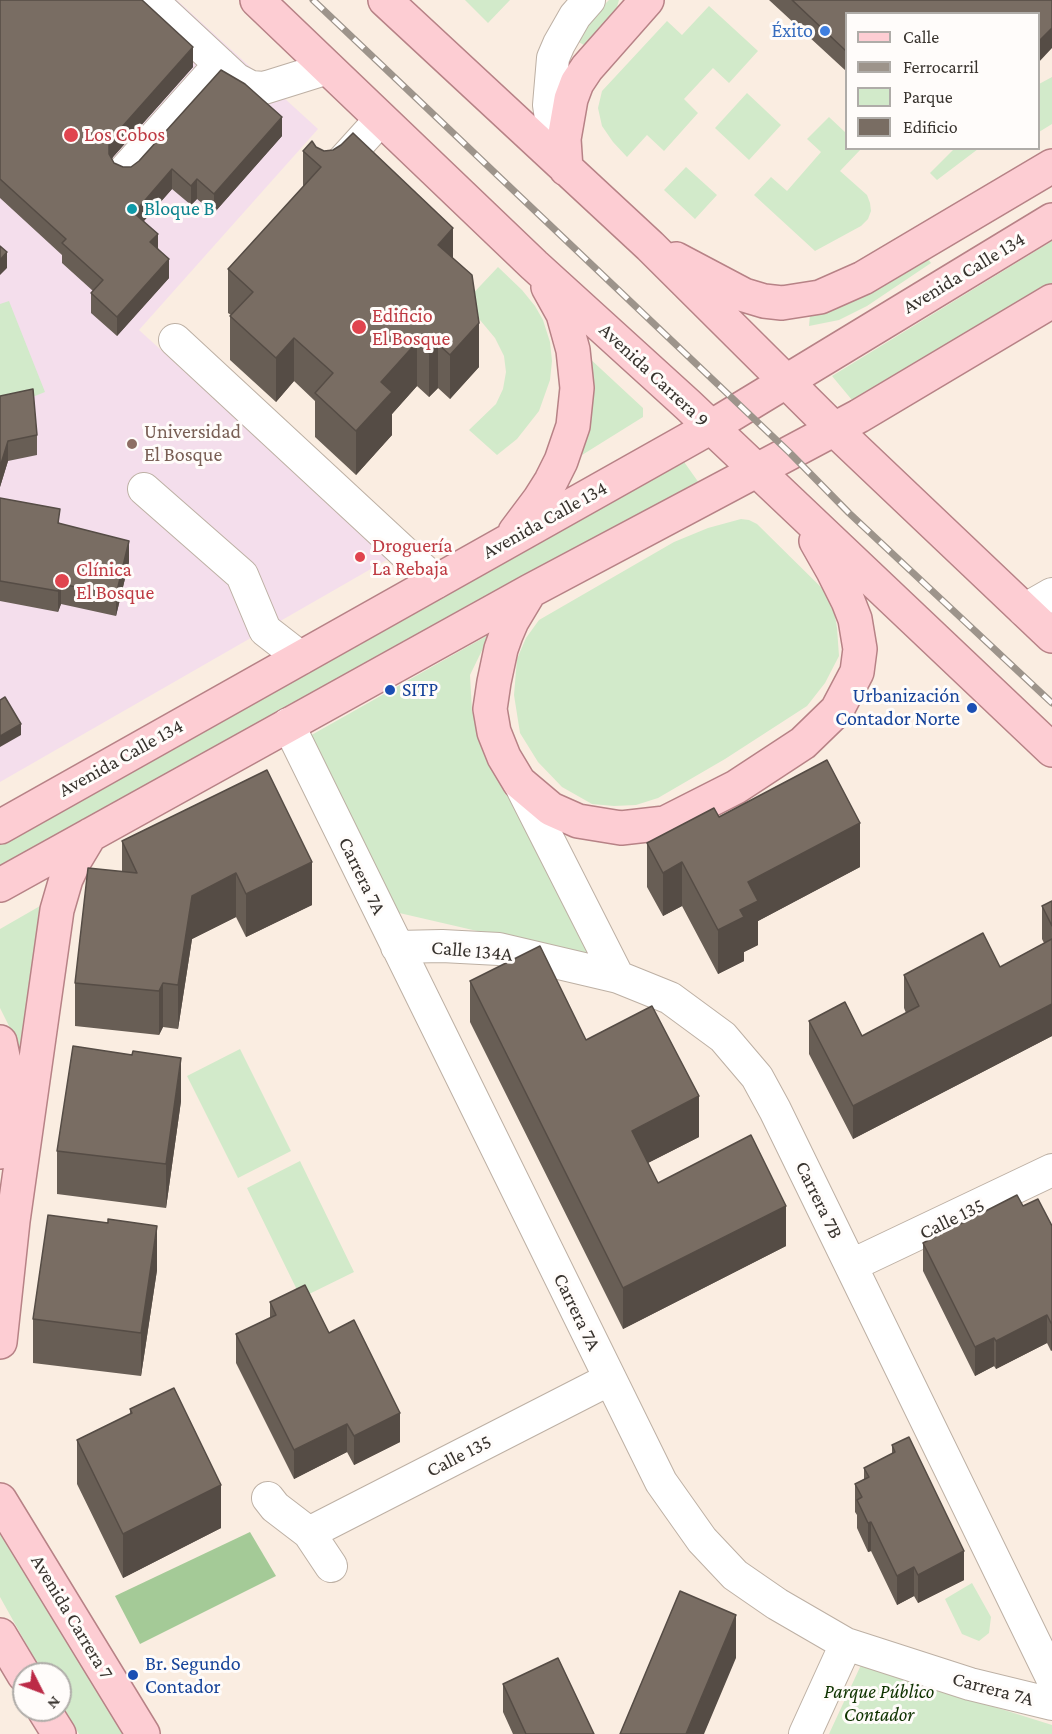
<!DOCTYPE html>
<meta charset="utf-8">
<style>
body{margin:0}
#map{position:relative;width:1052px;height:1734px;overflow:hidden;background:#faede1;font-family:"Crimson Pro",serif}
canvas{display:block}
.legend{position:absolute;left:845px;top:12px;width:195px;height:138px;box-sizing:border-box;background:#fffcfa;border:2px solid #afaca8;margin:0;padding:8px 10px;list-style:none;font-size:18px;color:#38332e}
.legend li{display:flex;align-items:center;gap:12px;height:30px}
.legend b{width:30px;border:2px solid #afaca8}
.north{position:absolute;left:12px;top:1662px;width:60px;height:60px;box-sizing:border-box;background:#fffcfa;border:2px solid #afaca8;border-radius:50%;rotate:132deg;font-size:16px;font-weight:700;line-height:24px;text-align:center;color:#38332e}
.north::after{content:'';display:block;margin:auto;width:21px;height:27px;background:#bc2b47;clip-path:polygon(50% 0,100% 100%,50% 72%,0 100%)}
</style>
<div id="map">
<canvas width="1052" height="1734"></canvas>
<ul class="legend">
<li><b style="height:8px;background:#fdcdd3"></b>Calle</li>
<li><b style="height:8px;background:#9d948b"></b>Ferrocarril</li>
<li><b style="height:16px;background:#d2eaca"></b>Parque</li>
<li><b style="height:16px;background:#796d63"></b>Edificio</li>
</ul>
<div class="north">N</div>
</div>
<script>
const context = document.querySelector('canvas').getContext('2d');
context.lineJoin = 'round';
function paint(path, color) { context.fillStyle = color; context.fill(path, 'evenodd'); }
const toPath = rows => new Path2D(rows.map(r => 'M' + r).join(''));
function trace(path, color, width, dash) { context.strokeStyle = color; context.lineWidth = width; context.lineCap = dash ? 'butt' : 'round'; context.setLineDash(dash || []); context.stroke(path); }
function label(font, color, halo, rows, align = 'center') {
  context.font = font + ' "Crimson Pro",serif'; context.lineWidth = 6; context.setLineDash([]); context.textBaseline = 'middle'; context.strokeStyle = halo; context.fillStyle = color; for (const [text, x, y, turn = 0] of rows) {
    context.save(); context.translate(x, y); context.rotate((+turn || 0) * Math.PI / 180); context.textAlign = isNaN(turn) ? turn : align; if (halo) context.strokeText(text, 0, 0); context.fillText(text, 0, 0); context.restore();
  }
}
paint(toPath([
 [0,0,177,0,318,129,139,330,390,558,0,782]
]), '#f4deec');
paint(toPath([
 [465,0,510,0,488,23],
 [609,0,619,0,612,24,589,48,577,41,593,16],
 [709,6,758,51,729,83,713,68,684,99,698,113,664,151,647,135,627,157,613,142,602,126,598,108,602,91,667,21,682,35],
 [1052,77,1052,124,1039,132,1039,84],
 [747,93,781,125,749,160,715,128],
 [829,117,846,133,846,148,861,149,840,171,867,195,870,203,871,211,868,219,861,226,815,251,754,195,771,177,787,191,821,152,807,139],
 [954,149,978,149,937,180,930,173],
 [686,167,717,195,695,219,664,190],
 [1052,241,1052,289,857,406,832,376],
 [925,255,931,263,867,306,839,320,809,326,810,315,850,303],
 [498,267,522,290,535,306,543,320,550,342,552,361,550,380,539,411,517,439,497,455,469,430,496,404,503,389,506,372,504,356,495,338,465,302],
 [9,301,45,392,0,410,0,304],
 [587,356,643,408,643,417,582,455,585,440],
 [682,459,699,483,0,876,0,843],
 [741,519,749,520,757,524,832,598,837,628,839,656,825,683,807,706,725,759,658,798,636,805,614,806,592,804,562,787,538,762,520,733,514,695,517,659,526,638,539,620,674,542,708,528],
 [490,634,470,675,472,711,594,958,395,912,308,737],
 [47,902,19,1061,9,1026,0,1008,0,929],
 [240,1049,291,1151,238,1178,187,1076],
 [300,1161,354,1272,301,1298,247,1188],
 [0,1530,81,1660,123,1734,79,1734,60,1702,60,1674,43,1674,0,1597],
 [972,1583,991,1617,989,1633,979,1641,962,1634,945,1599],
 [861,1665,1052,1725,1052,1734,829,1734]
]), '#d2eaca');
paint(toPath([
 [250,1532,276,1576,140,1644,115,1596]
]), '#a4ca97');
const minor = toPath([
 [151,0,236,79,251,87,264,88,328,68],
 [563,162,554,139,549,105,553,58,559,44,575,16,589,0],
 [126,169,220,64],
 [333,172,381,119],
 [175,340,436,582],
 [144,489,242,575,265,630,301,658],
 [1024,610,1052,594],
 [288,724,661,1482,702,1540,735,1575,777,1604,846,1644,970,1684,1052,1704],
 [519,782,618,977],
 [397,947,442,946,499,949,618,977,670,998,723,1037,757,1077,775,1110,1052,1678],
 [852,1265,1052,1170],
 [268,1498,275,1507,309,1533,331,1566],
 [309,1533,610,1379],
 [805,1734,846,1644]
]);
const major = toPath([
 [257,0,534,265,688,405,1052,750],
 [385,0,650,246,834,429,1052,636],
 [566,169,564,139,571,99,577,83,587,68,647,0],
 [676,259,744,295,764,301,782,303,820,297,863,278,1052,166],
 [515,532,539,500,551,481,561,461,573,426,577,388,573,350,563,314,548,287],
 [530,591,512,621,506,635,501,649,494,682,490,709,494,732,504,757,519,782,551,809,578,821,621,828,665,823,736,787,803,743,837,710,857,672,860,649,855,619,848,601,833,571,816,541],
 [0,827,711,427,1052,220],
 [0,885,530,591,859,416,1052,301],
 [0,1042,5,1066,6,1089,0,1152],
 [0,1342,13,1221,57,910,66,879,75,860,90,835],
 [0,1500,143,1734],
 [0,1635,24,1675],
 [44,1710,59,1734]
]);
trace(minor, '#bdb0a4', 34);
trace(major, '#b78286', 36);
trace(minor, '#fff', 32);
trace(major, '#fdcdd3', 33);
const rail = toPath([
 [313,0,790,453,849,513,1052,703]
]);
trace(rail, '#9d948b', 7);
trace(rail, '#fffcfa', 4.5, [14]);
paint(toPath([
 [0,0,193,67,113,157,112,159,114,163,123,167,131,167,282,136,214,213,197,199,191,205,172,189,144,221,158,248,169,278,117,336,91,313,91,293,93,291,62,263,62,255,0,198],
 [769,0,1052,0,1038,14,846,14,846,71],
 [316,147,453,258,479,367,450,399,438,388,429,397,417,386,392,414,392,435,356,475,315,437,315,401,294,381,276,402,230,360,230,316,231,315,228,313,228,269,303,187,303,151],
 [0,396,37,435,37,455,8,461,0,487],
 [0,498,60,523,129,562,116,616,61,604,58,612,0,601],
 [267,770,312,905,246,937,236,917,192,939,178,1029,163,1027,159,1035,75,1026,75,983,122,871,122,841],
 [719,817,860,867,758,921,758,945,744,952,744,961,718,974,682,906,663,916,647,887,647,843],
 [1052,901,1052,1036,853,1139,809,1054,809,1021,862,1036,906,1013,904,1008,904,975,1000,967,1044,943,1042,939,1042,906],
 [470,981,586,1040,699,1137,648,1163,658,1183,786,1246,623,1329,470,1022],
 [132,1055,181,1101,166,1208,57,1194,57,1151],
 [108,1223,157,1270,141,1376,33,1363,33,1319],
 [1052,1226,1052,1350,1051,1351,1047,1343,996,1369,994,1366,975,1376,923,1271,923,1243],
 [270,1302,329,1333,400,1442,354,1465,347,1452,294,1479,236,1363,236,1334,270,1318],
 [130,1409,221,1528,123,1578,77,1484,77,1440,130,1414],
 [892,1445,964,1580,918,1603,914,1596,897,1605,871,1551,868,1552,857,1528,857,1515,855,1512,855,1484,864,1479,864,1468,892,1454],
 [503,1684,594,1734,513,1734,503,1712]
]), '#685e55');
paint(toPath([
 [1052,28,1052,48,1038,63,1038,42],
 [193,47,193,67,113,157,109,165,109,145,113,137],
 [282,117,282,136,214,213,214,194],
 [172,169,172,189,134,232,134,213],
 [197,179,197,199,191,205,191,186],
 [453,228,453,271,438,245],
 [158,234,158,253,150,242],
 [7,252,7,268,0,275,0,260],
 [169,259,169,278,117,336,117,317],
 [479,323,479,367,450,399,450,355],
 [294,338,294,381,276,402,276,358],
 [417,342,417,386,392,414,392,435,356,475,356,431,381,382],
 [438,344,438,388,429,397,429,353],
 [8,441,8,461,0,487,0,467],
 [129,541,129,562,116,616,116,595],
 [61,584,61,604,58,612,58,591],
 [21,724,21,735,0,747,0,736],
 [860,823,860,867,758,921,758,945,744,952,744,961,718,974,718,930,740,910,748,882],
 [312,862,312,905,246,937,246,894],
 [682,862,682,906,663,916,663,873],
 [236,873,236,917,192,939,178,1029,178,985,192,896],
 [163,983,163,1027,159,1035,159,991],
 [1052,1004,1052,1036,853,1139,853,1106],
 [181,1058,181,1101,166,1208,166,1164],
 [699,1096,699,1137,632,1171,632,1131],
 [786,1206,786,1246,623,1329,623,1288],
 [157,1226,157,1270,141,1376,141,1333],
 [1047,1315,1047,1343,996,1369,996,1341],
 [1052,1322,1052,1350,1051,1351,1051,1323],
 [994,1338,994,1366,975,1376,975,1347],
 [400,1413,400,1442,354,1465,354,1436],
 [347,1424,347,1452,294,1479,294,1450],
 [221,1485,221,1528,123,1578,123,1534],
 [871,1522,871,1551,868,1552,868,1523],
 [964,1551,964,1580,918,1603,918,1575],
 [914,1567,914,1596,897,1605,897,1576],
 [736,1615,736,1658,704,1734,686,1734]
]), '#554c45');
const building = toPath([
 [0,0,142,0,193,47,113,137,109,145,109,154,114,163,123,167,131,167,139,161,221,70,245,84,282,117,214,194,197,179,191,186,172,169,134,213,158,234,150,242,169,259,117,317,91,293,103,280,62,243,66,239,0,179,0,0],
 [792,0,1052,0,1052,28,1038,42,1038,14,846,14,846,51,792,0],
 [353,133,453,228,438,245,472,275,479,323,450,355,438,344,429,353,417,342,381,382,392,392,356,431,315,393,333,373,294,338,276,358,230,316,253,292,228,269,321,167,303,151,312,141,316,147,324,151,333,150,341,145,353,133],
 [0,246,7,252,0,260,0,246],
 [33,389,37,435,8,441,0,467,0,396,33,389],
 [0,498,60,509,58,523,129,541,116,595,61,584,58,591,0,581,0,498],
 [5,697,21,724,0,736,0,700,5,697],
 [827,760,860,823,748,882,758,901,740,910,744,917,718,930,682,862,663,873,647,843,714,808,719,817,827,760],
 [267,770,312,862,246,894,236,873,192,896,178,985,163,983,159,991,75,983,88,868,137,873,122,841,267,770],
 [1052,901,1052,926,1042,906,1052,901],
 [983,933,1000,967,1052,939,1052,1004,853,1106,809,1021,845,1002,862,1036,919,1006,904,975,983,933],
 [540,946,586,1040,652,1006,699,1096,632,1131,658,1183,751,1135,786,1206,623,1288,470,981,540,946],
 [73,1046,132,1055,133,1051,181,1058,166,1164,57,1151,73,1046],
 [1017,1195,1023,1206,1038,1199,1052,1226,1052,1322,1051,1323,1047,1315,996,1341,994,1338,975,1347,923,1243,1017,1195],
 [48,1215,108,1223,108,1219,157,1226,141,1333,33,1319,48,1215],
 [305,1285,329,1333,354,1320,400,1413,354,1436,347,1424,294,1450,236,1334,276,1315,270,1302,305,1285],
 [174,1388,221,1485,123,1534,77,1440,132,1413,130,1409,174,1388],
 [909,1437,964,1551,918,1575,914,1567,897,1576,871,1522,868,1523,857,1500,862,1497,855,1484,869,1477,864,1468,895,1452,892,1445,909,1437],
 [680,1591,736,1615,686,1734,620,1734,680,1591],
 [558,1658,594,1734,526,1734,503,1684,558,1658]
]);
paint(building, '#796d63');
trace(building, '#554c45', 1.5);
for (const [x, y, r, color] of [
 [825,31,6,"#3f7fe0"],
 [71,135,8,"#e0444e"],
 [132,209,6,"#0f9aa8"],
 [359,327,8,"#e0444e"],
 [132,444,6,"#8d6e63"],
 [360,557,6,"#e0444e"],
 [62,581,8,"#e0444e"],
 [390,690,6,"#1a4fb4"],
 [972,708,6,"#1a4fb4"],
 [133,1675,6,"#1a4fb4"]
]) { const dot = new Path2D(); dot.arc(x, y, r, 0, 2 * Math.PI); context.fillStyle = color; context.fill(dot); trace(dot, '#fffcfa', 2); }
label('20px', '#366cbe', '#fffcfa', [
 ["Éxito",813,31]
], 'right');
label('20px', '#be3a42', '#fffcfa', [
 ["Los Cobos",84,135],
 ["Edificio",372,316],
 ["El Bosque",372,339],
 ["Droguería",372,546],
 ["La Rebaja",372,569],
 ["Clínica",76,570],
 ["El Bosque",76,593]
], 'left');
label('20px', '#0d838f', '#fffcfa', [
 ["Bloque B",144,209]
], 'left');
label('20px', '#38332e', '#fffcfa', [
 ["Avenida Calle 134",964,273,-31],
 ["Avenida Carrera 9",654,375,43],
 ["Avenida Calle 134",545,520,-29],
 ["Avenida Calle 134",121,758,-29],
 ["Carrera 7A",362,876,64],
 ["Calle 134A",472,951,5],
 ["Carrera 7B",819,1200,64],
 ["Calle 135",952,1219,-26],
 ["Carrera 7A",577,1312,64],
 ["Calle 135",459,1456,-27],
 ["Avenida Carrera 7",72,1617,59],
 ["Carrera 7A",993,1689,15]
]);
label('20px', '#785e54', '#fffcfa', [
 ["Universidad",144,432],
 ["El Bosque",144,455]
], 'left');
label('20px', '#164399', '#fffcfa', [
 ["SITP",402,690],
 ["Urbanización",960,696,"right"],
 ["Contador Norte",960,719,"right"],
 ["Br. Segundo",145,1664],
 ["Contador",145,1687]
], 'left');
label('italic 20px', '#0f3300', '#fffcfa', [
 ["Parque Público",879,1692],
 ["Contador",879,1715]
]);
</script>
